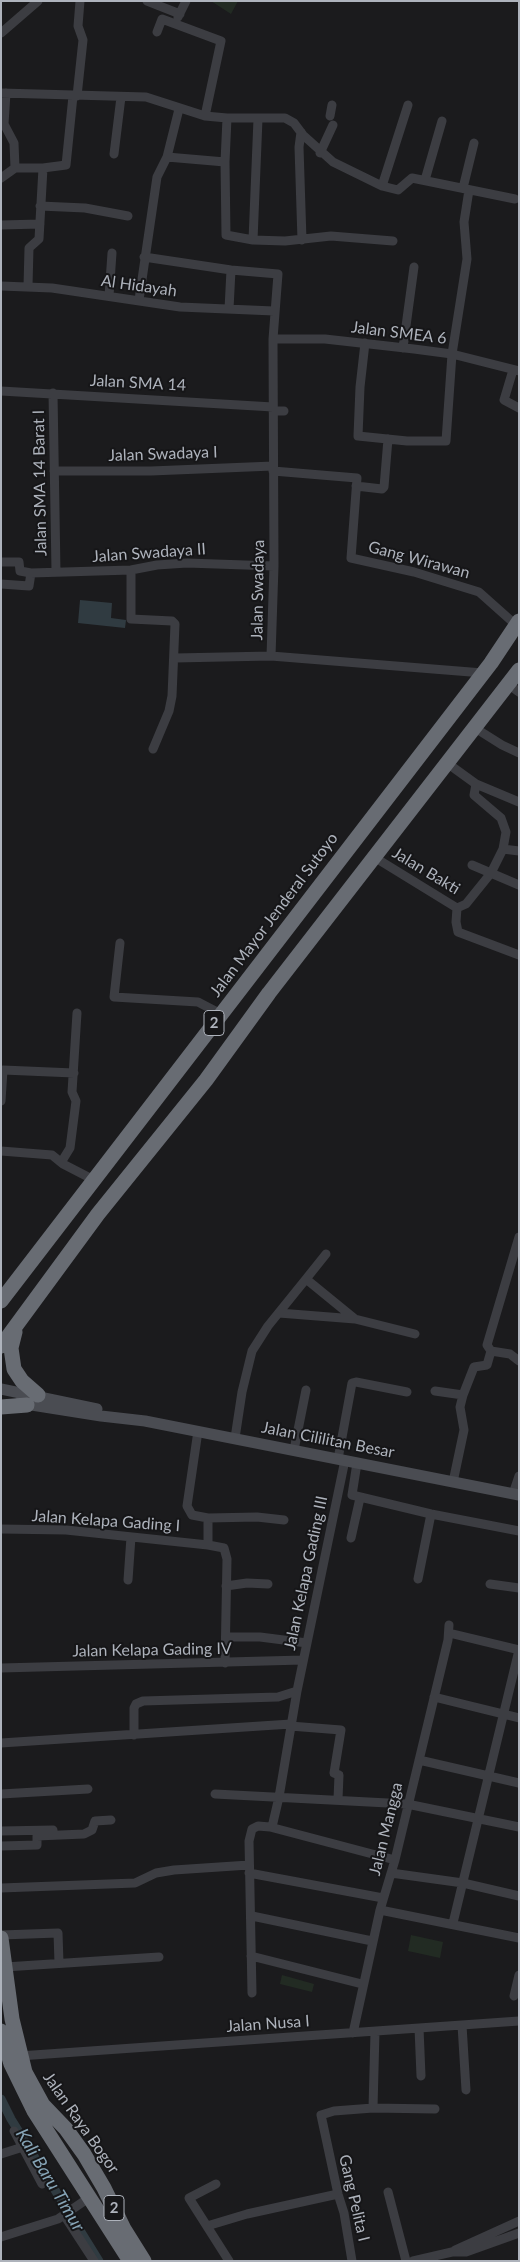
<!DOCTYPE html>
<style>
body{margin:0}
#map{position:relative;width:520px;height:2262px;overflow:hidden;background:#1b1b1d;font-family:Lato,sans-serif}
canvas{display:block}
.frame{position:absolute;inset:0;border:2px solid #aeb3bc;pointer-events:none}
</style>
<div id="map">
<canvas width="520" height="2262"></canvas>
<div class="frame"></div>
</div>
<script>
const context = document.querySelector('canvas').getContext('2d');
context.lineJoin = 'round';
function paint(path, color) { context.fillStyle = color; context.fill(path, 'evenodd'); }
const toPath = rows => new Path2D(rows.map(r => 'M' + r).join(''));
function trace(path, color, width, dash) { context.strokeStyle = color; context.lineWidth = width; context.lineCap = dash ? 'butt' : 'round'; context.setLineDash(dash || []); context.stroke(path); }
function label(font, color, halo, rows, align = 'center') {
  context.font = font + ' Lato,sans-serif'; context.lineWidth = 4; context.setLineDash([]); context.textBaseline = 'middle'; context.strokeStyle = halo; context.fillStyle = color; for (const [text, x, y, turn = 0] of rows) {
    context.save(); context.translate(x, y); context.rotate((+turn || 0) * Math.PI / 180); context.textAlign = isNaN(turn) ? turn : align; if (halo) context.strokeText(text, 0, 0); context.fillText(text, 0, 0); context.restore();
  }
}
paint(toPath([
 [211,1,238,1,231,14],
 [411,1935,443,1942,440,1958,408,1951],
 [282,1975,314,1984,312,1992,280,1984]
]), '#222b23');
paint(toPath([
 [80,600,112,603,111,618,126,620,125,628,78,623]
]), '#303b41');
trace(toPath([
 [1,2099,11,2119,99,2261]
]), '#303b41', 9);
trace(toPath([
 [147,1,180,14],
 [178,17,186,1],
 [157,32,162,19,221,41,205,116],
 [1,33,38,1],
 [1,93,146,97,205,116,227,118,285,118,294,123,303,135,333,162,382,186,398,190,412,178,515,199],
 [6,93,4,124,14,143,15,168],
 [77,96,83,40,78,26,80,1],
 [330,116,332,105],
 [227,118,225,162,226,235,253,240,285,241,331,236,393,241],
 [301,132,299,147,302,240],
 [320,153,333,125],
 [114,154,121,97],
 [167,157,225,162],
 [15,168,43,168],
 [1,178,15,168],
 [425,180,442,121],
 [382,186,408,105],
 [463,188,474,143],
 [40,206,85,208,128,216],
 [1,225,40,224],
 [253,240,258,119],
 [144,257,231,270,278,274,273,339,274,566,271,656,483,673],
 [1,286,52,288,180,307,274,311],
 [28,286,29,248,39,239,43,168,66,165,73,96],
 [109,296,112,253],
 [139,300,157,177,167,157,179,109],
 [229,309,231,270],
 [273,339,325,339,414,349,452,354,519,371],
 [365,343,360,387,358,436,407,441,446,441,452,354,467,259,464,222,469,190],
 [403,348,414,267],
 [513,370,504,400,519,408],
 [1,391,273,407],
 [53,393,56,572],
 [273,411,284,411],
 [54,471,151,471,273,466],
 [273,471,357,478,351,558,414,572,479,592,516,625],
 [356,486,382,489,384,487,388,439],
 [1,562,19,562,20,571,31,573],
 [131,570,131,619,172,621,175,624,172,696,169,711,153,749],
 [1,584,29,586,31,573,131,570,157,565,187,563,274,566],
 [175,658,271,656],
 [508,684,519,692],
 [475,728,502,745,519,753],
 [447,763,476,784,519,802],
 [503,849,519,851],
 [374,857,457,908],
 [472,865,519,885],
 [457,908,466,904,491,873,503,849,506,832,501,818,474,795,476,784],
 [457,908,456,922,458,932,519,955],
 [120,943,114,997,198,1002,221,1014],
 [1,1101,3,1070,74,1073],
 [1,1151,52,1155,63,1164,94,1180],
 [62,1161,70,1148,76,1101,72,1092,77,1013],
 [306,1279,326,1254],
 [279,1313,355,1319],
 [491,1351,487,1345,519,1237],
 [491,1351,510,1354,519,1361],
 [435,1391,463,1395],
 [198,1431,187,1506,192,1515,208,1518,257,1517,284,1520],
 [235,1438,242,1392,252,1351,268,1326,306,1279,355,1319,415,1334],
 [294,1450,306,1390],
 [338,1459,352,1383,356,1382,407,1392],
 [357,1463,352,1495,431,1514,519,1531],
 [453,1482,464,1430,460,1407,463,1395,474,1367,487,1365,491,1351],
 [513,1494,519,1476],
 [1,1529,66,1530,208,1545,224,1548,227,1559,225,1663],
 [351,1538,360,1498],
 [208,1545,208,1518],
 [418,1579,431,1514],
 [128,1580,131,1537],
 [490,1584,519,1588],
 [226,1586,247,1583,268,1584],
 [449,1633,519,1650],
 [226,1637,260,1637,307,1643],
 [1,1668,303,1660],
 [434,1697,519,1718],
 [290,1726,341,1730,334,1773,339,1775,338,1799],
 [134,1735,134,1708,136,1704,143,1701,278,1697,297,1691],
 [1,1743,291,1724],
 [419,1760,519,1783],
 [1,1794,88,1789],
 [215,1794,407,1804,519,1827],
 [272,1827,279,1797,297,1691,345,1460],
 [1,1831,53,1830],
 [1,1846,37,1845,37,1836,84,1834,92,1830,95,1821,111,1820],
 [249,1873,383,1898],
 [391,1873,463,1883,519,1896],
 [1,1888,135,1883,156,1873,174,1870,249,1865],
 [380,1910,519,1938],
 [252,1916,372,1941],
 [453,1923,519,1650],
 [1,1935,58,1933,59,1963],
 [251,1956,362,1984],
 [5,1967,159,1957],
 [252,1993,249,1841,252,1829,258,1826,270,1827,395,1860],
 [514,1996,519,1975],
 [462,2025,466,2090],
 [419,2028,421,2076],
 [375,2032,373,2108,435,2109],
 [353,2033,380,1910,395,1860,448,1640,449,1625],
 [19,2056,519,2021],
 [14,2131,42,2184],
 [1,2154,23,2147],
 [216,2184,189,2198,229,2261],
 [388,2192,406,2261],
 [64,2215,94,2261],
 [207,2226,247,2214,338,2194],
 [1,2237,58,2219,90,2197],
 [455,2250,519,2221],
 [352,2261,344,2213,338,2194,321,2115,334,2111,373,2108],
 [413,2261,452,2252,466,2252,519,2233]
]), '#3c3d42', 9);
trace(toPath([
 [1,1389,97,1409],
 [19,1403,101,1416,145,1421,519,1495]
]), '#4a4c52', 11);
trace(toPath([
 [1,1301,491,663,519,621],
 [15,1332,11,1348,14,1369,22,1381,38,1395],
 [1,1346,98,1214,206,1080,269,993,519,670],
 [1,1407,27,1405],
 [1,1938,12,2019,25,2072,43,2105,66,2129,84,2154,104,2188,124,2229,144,2261],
 [1,2031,11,2064,34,2111,130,2261]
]), '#686c73', 15);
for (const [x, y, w] of [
 [214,1023,20],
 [114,2208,20]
]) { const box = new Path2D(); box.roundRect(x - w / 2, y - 12.5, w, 25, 4); context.fillStyle = '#161618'; context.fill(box); trace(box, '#aeb3bc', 1); }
label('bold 15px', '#aeb3bc', null, [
 ["2",214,1023],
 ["2",114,2208]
]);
label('16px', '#aeb3bc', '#161618', [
 ["Al Hidayah",139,286,8],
 ["Jalan SMEA 6",399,333,7],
 ["Jalan SMA 14",138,383,3],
 ["Jalan Swadaya I",163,454,-2],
 ["Jalan SMA 14 Barat I",40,483,-91],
 ["Jalan Swadaya II",149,553,-4],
 ["Gang Wirawan",419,560,15],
 ["Jalan Swadaya",258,590,-89],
 ["Jalan Bakti",426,871,31],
 ["Jalan Mayor Jenderal Sutoyo",274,915,-53],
 ["Jalan Cililitan Besar",328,1440,11],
 ["Jalan Kelapa Gading I",106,1521,4],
 ["Jalan Kelapa Gading III",306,1573,-78],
 ["Jalan Kelapa Gading IV",152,1650,-1],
 ["Jalan Mangga",386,1829,-76],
 ["Jalan Nusa I",268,2024,-4],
 ["Jalan Raya Bogor",81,2123,55],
 ["Gang Pelita I",354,2198,77]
]);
label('italic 18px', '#86a4b6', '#161618', [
 ["Kali Baru Timur",50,2180,59]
]);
</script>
